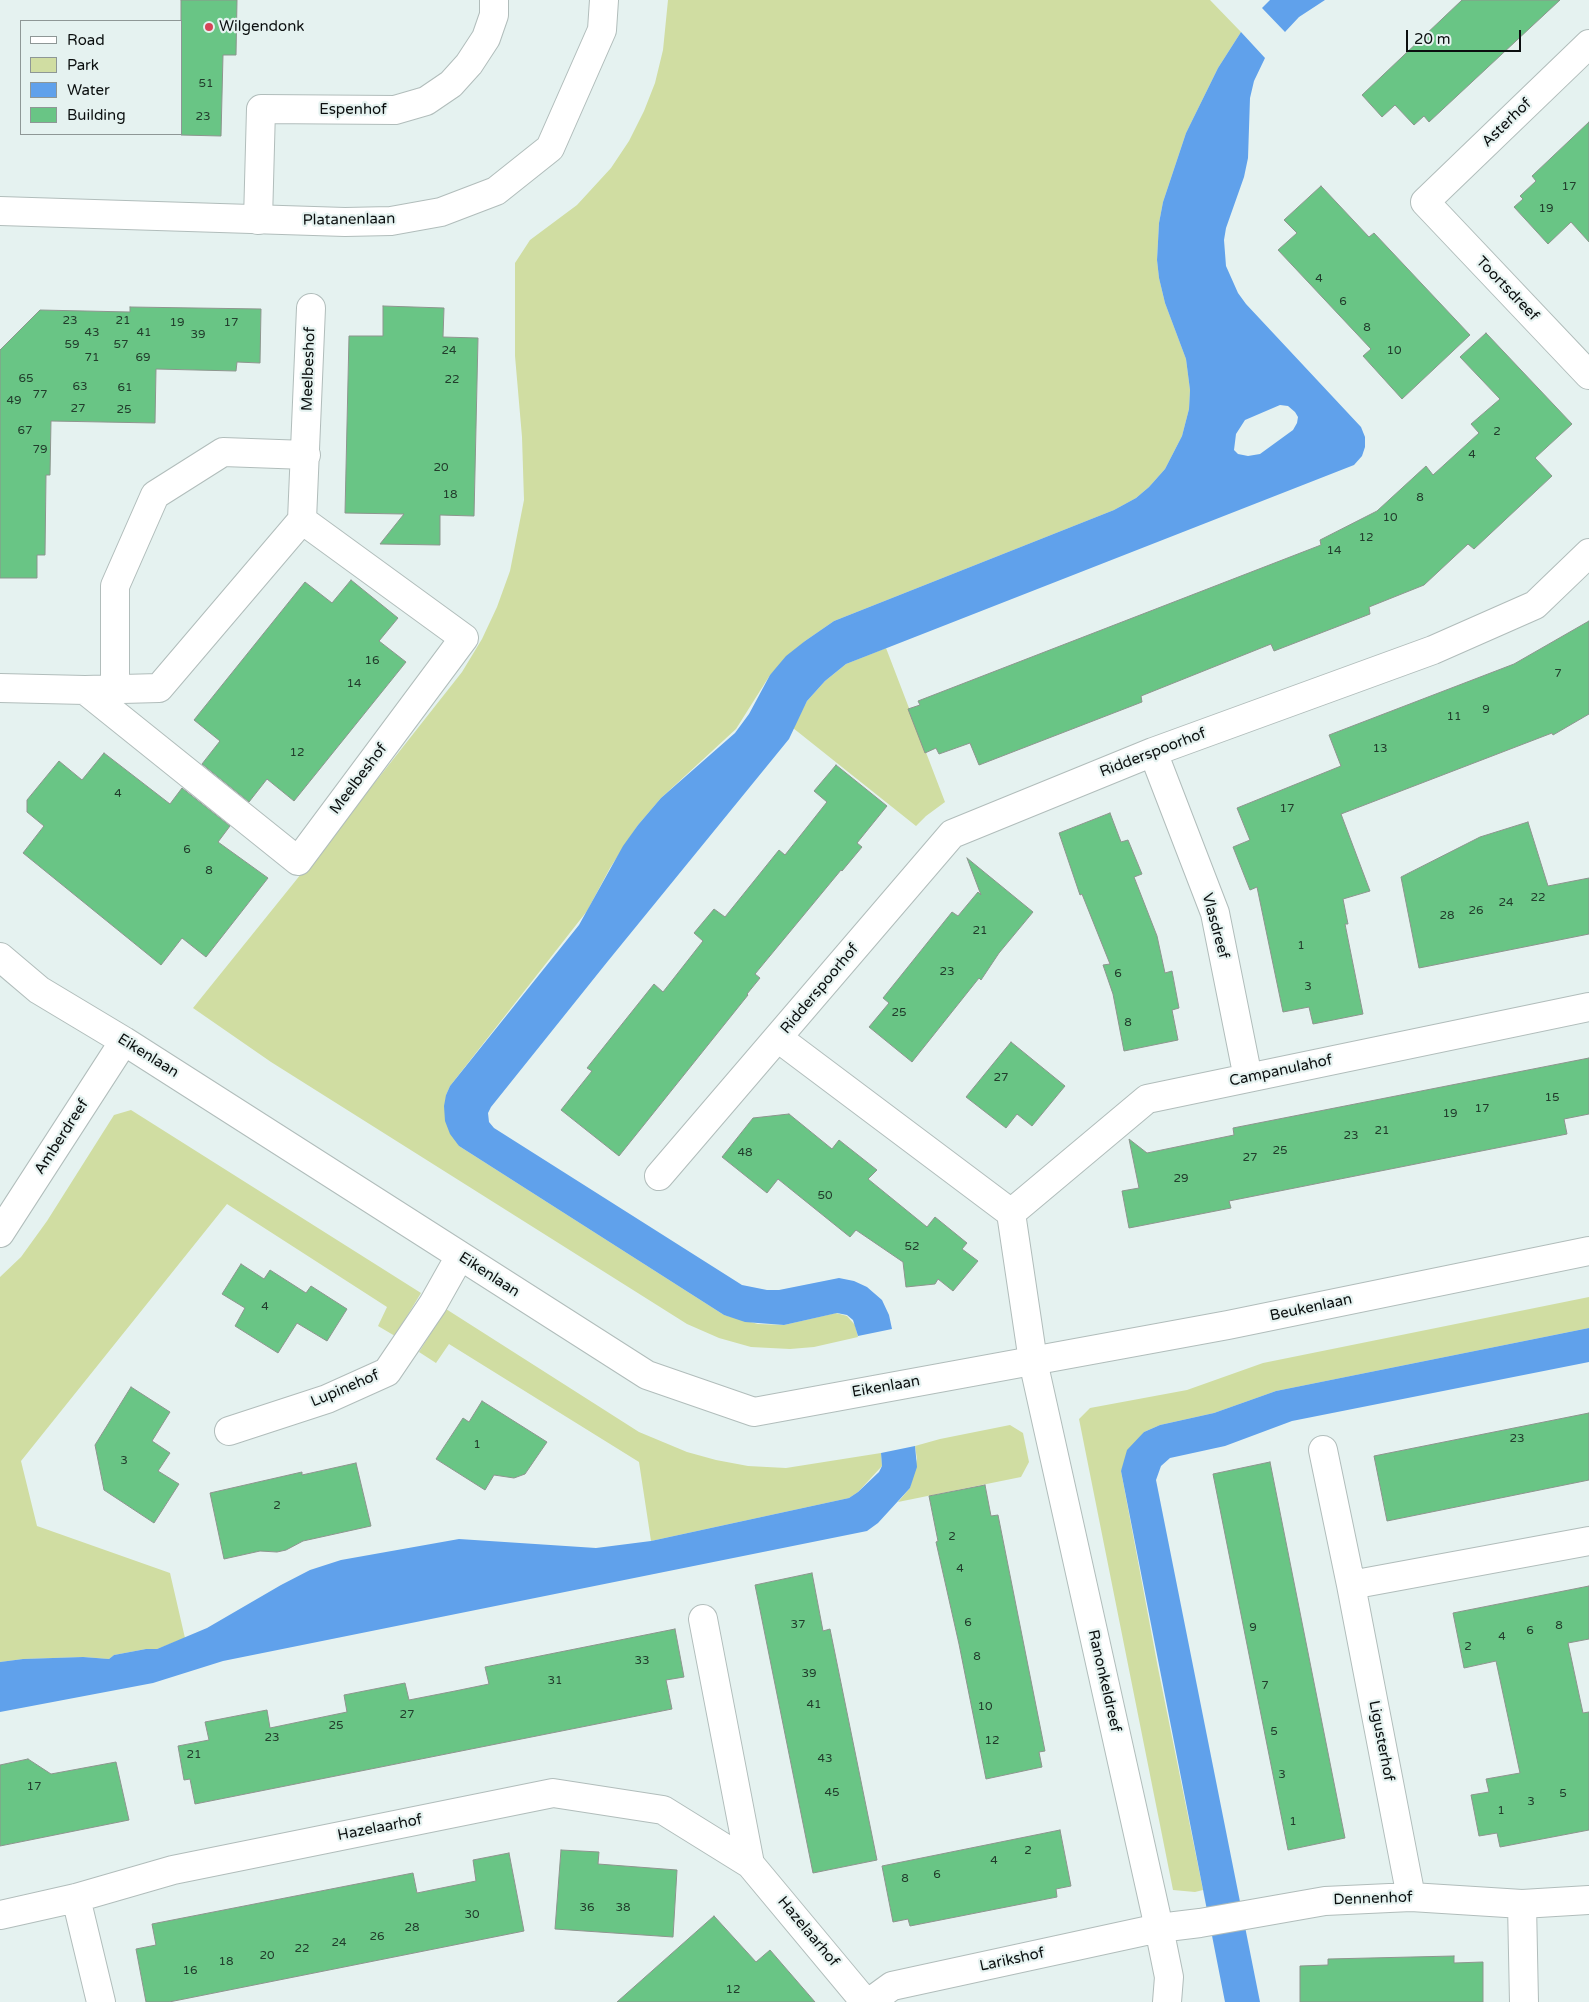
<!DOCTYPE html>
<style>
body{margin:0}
#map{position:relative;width:1589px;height:2002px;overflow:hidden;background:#e5f2f0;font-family:"Varela Round",sans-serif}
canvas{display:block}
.legend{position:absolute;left:20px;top:20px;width:162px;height:115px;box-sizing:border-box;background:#e5f2f0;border:1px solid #8e9796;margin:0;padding:6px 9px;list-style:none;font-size:15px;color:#0b0f0f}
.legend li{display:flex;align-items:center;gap:10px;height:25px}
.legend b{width:25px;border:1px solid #8e9796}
.scale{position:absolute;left:1406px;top:30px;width:115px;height:22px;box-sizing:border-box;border:2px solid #0b0f0f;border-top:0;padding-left:6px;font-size:15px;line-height:18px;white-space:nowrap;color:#0b0f0f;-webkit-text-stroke:4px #e5f2f0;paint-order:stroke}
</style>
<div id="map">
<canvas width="1589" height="2002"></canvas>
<ul class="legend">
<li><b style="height:6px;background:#fff"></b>Road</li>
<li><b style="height:14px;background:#d0dda2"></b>Park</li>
<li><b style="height:14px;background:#60a1eb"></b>Water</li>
<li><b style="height:14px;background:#69c585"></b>Building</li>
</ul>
<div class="scale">20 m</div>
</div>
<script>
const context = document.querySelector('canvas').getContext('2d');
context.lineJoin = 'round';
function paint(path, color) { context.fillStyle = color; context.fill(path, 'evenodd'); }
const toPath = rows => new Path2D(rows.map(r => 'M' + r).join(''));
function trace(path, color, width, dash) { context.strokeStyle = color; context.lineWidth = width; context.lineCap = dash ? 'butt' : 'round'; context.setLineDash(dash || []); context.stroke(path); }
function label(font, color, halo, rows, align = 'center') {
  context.font = font + ' "Varela Round",sans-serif'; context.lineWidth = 4.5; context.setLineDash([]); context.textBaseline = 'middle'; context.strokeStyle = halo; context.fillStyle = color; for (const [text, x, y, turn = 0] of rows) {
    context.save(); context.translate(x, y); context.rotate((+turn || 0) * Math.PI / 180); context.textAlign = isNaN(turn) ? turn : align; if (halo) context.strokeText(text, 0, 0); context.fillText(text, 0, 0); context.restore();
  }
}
paint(toPath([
 [668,0,1210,0,1241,32,1218,68,1186,133,1163,202,1159,223,1157,260,1159,278,1165,303,1186,359,1190,390,1189,409,1182,436,1165,469,1149,487,1136,498,1114,510,834,621,805,641,770,675,736,729,661,798,638,825,610,868,587,911,450,1086,446,1095,459,1146,724,1315,758,1324,784,1325,836,1313,847,1316,855,1325,858,1337,814,1347,790,1349,751,1347,719,1338,687,1324,271,1062,193,1008,380,776,462,672,482,639,497,607,510,571,524,500,522,437,515,356,515,263,530,240,577,205,611,168,629,141,644,111,655,83,663,50],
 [886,648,945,802,926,816,916,826,793,728,807,701,825,681,846,664],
 [131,1110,421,1293,395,1336,378,1326,387,1307,227,1204,21,1461,37,1526,170,1573,185,1638,157,1649,146,1649,114,1655,109,1659,83,1657,23,1659,0,1662,0,1277,21,1257,47,1221,114,1115],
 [1589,1297,1589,1328,1276,1391,1214,1413,1160,1425,1144,1432,1121,1471,1158,1668,1203,1890,1195,1892,1173,1890,1079,1419,1090,1408,1187,1390,1263,1363],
 [446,1309,639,1432,687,1452,716,1460,748,1466,786,1468,881,1453,882,1466,858,1492,849,1498,651,1541,639,1462,449,1344,436,1363,419,1352],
 [1010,1425,1023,1433,1029,1462,1021,1477,898,1502,910,1488,917,1459,915,1446,940,1439]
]), '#d0dda2');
paint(toPath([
 [1270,0,1325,0,1299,17,1285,32,1262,8],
 [1241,32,1265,58,1254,81,1250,98,1248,158,1244,177,1226,228,1224,240,1226,266,1238,293,1246,304,1361,427,1365,437,1365,447,1362,456,1354,465,846,664,825,681,807,701,789,739,608,961,491,1107,488,1113,489,1122,494,1128,742,1285,767,1290,779,1290,839,1278,854,1281,867,1287,882,1300,889,1315,892,1329,858,1336,853,1320,847,1315,837,1313,784,1325,745,1322,724,1315,459,1146,450,1134,445,1121,444,1106,446,1095,450,1086,579,925,623,846,638,825,661,798,735,733,749,714,770,675,786,656,805,641,834,621,1114,510,1136,498,1149,487,1165,469,1182,436,1189,409,1190,390,1186,359,1165,303,1159,278,1157,260,1159,223,1163,202,1186,133,1218,68],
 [1280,405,1288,406,1295,412,1298,417,1297,423,1293,430,1260,454,1248,456,1238,454,1234,450,1236,434,1245,420],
 [1589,1328,1589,1362,1292,1421,1225,1446,1170,1458,1161,1466,1156,1480,1260,2002,1225,2002,1121,1471,1127,1450,1144,1432,1160,1425,1214,1413,1276,1391],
 [915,1446,917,1467,910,1488,878,1523,867,1531,223,1661,153,1683,0,1712,0,1662,23,1659,83,1657,109,1659,114,1655,146,1649,157,1649,207,1628,281,1585,310,1570,341,1560,459,1539,596,1548,651,1541,849,1498,858,1492,879,1472,882,1466,881,1453]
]), '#60a1eb');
const building = toPath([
 [181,0,237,0,236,55,223,55,221,136,181,135,181,0],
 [1462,0,1560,0,1429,122,1424,116,1414,125,1395,105,1382,117,1362,95,1462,0],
 [1589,122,1589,242,1571,222,1548,244,1514,207,1523,199,1520,196,1536,181,1532,176,1589,122],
 [1321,186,1369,237,1374,233,1470,335,1402,399,1363,356,1371,349,1278,250,1297,233,1284,220,1321,186],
 [383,306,444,308,443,337,478,338,474,516,440,515,440,545,380,544,404,514,345,513,349,336,383,336,383,306],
 [130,307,261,309,260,363,237,362,236,371,156,369,155,423,51,421,50,475,46,475,45,555,37,555,37,578,0,578,0,350,40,310,130,312,130,307],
 [1486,333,1572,424,1535,458,1552,476,1474,549,1468,544,1424,585,1369,607,1370,614,1274,651,1271,644,1141,696,1142,702,979,765,970,743,939,754,936,748,925,753,908,709,920,705,918,701,1321,545,1320,540,1377,511,1426,466,1433,475,1479,433,1471,424,1500,399,1460,357,1486,333],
 [351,580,398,618,379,641,406,662,294,801,267,779,249,802,202,764,220,741,194,720,305,582,332,603,351,580],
 [1589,621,1589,714,1553,735,1552,733,1341,814,1370,891,1343,899,1348,924,1345,924,1363,1014,1313,1024,1309,1007,1283,1012,1257,887,1250,890,1233,847,1250,840,1237,808,1341,766,1329,735,1514,664,1589,621],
 [104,753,170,804,182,788,230,826,218,842,268,878,206,957,182,938,161,965,23,853,44,826,27,812,27,800,59,761,82,780,104,753],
 [836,765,887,806,857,843,862,847,842,871,841,870,755,974,760,978,747,994,748,995,619,1156,561,1110,592,1071,587,1068,654,984,663,992,703,941,694,933,714,909,725,917,779,850,785,855,827,802,814,791,836,765],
 [1110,813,1121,842,1128,840,1142,874,1134,877,1157,936,1165,973,1172,971,1179,1008,1172,1010,1178,1040,1124,1051,1113,994,1103,965,1110,964,1082,894,1080,895,1059,833,1110,813],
 [1528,822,1548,886,1589,878,1589,934,1419,968,1401,877,1480,837,1528,822],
 [967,858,1033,912,999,953,981,980,979,978,912,1062,869,1027,889,1003,883,998,952,912,958,916,978,892,981,895,967,858],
 [1011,1042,1065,1086,1032,1126,1017,1114,1006,1128,966,1097,1011,1042],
 [1589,1058,1589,1114,1564,1119,1567,1134,1229,1201,1231,1208,1129,1228,1122,1191,1139,1188,1129,1139,1147,1153,1234,1135,1233,1128,1589,1058],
 [789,1114,832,1149,839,1140,877,1170,868,1179,927,1227,935,1217,967,1243,962,1249,978,1261,953,1291,938,1279,935,1284,906,1287,903,1262,856,1230,850,1237,778,1179,767,1193,722,1157,753,1118,789,1114],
 [241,1264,264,1279,270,1270,306,1293,311,1286,347,1309,327,1341,297,1323,278,1353,235,1326,245,1308,222,1294,241,1264],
 [131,1387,170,1412,152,1441,170,1453,158,1471,179,1484,154,1523,104,1490,95,1445,131,1387],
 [482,1401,547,1442,525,1474,514,1478,494,1475,485,1490,436,1459,463,1418,469,1422,482,1401],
 [1589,1413,1589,1480,1387,1521,1374,1456,1589,1413],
 [1270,1462,1345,1838,1288,1850,1213,1474,1270,1462],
 [356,1463,371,1526,303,1541,286,1550,277,1552,260,1551,224,1559,210,1493,302,1472,302,1475,356,1463],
 [985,1485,991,1516,998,1515,1045,1751,1039,1752,1042,1767,986,1779,959,1644,936,1542,938,1541,929,1496,985,1485],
 [812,1573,823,1631,830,1629,877,1860,813,1873,755,1585,812,1573],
 [1589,1586,1589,1639,1568,1643,1583,1713,1589,1712,1589,1830,1500,1847,1497,1833,1479,1836,1471,1795,1489,1792,1486,1779,1520,1773,1496,1661,1464,1668,1453,1613,1589,1586],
 [675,1629,684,1677,666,1680,672,1709,195,1804,190,1779,184,1780,178,1746,209,1740,205,1722,267,1710,270,1728,347,1712,344,1695,405,1683,409,1700,455,1691,489,1684,485,1667,675,1629],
 [28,1759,51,1774,116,1762,129,1820,0,1846,0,1765,28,1759],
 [1060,1830,1071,1886,1056,1889,1057,1897,910,1926,908,1919,893,1922,882,1866,1060,1830],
 [561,1850,599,1852,598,1864,677,1870,673,1937,555,1929,561,1850],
 [509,1853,524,1931,169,2002,146,2002,136,1949,156,1945,152,1924,413,1873,417,1893,476,1881,473,1860,509,1853],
 [714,1916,756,1962,770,1950,815,2002,617,2002,714,1916],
 [1454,1956,1454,1963,1483,1962,1483,2002,1300,2002,1300,1966,1328,1965,1328,1959,1454,1956]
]);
paint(building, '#69c585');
trace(building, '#8d958e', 1);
const minor = toPath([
 [1589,44,1425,202,1589,375],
 [258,220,261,109,395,110,426,101,451,84,469,64,486,38,494,15,494,0],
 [0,688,85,690,159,688,302,520,311,308],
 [115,689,115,586,155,495,223,452,306,455],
 [85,690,298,861,464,638,302,520],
 [1153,752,1215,913,1248,1078],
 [0,957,39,990,124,1041,647,1375,754,1412,1228,1325,1589,1251],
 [778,1038,1011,1213,1033,1361,1159,1928,1169,1977,1167,2002],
 [659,1176,952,834,1153,752,1433,650,1535,605,1589,553],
 [1011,1213,1147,1099,1589,1007],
 [0,1233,124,1041],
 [229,1431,327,1399,387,1372,433,1304,460,1256],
 [1323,1450,1351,1585,1411,1897],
 [1351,1585,1589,1541],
 [703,1619,750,1864],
 [76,1898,101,2002],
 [1522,1904,1524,2002],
 [0,1915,76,1898,173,1870,553,1793,663,1810,750,1864,865,2002],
 [870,2002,892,1986,1159,1928,1200,1923,1325,1901,1411,1897,1522,1904,1589,1900]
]);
const tertiary = toPath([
 [0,211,345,222,391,221,441,212,496,191,550,148,602,30,604,0]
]);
trace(minor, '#b1bdbb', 30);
trace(tertiary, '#b1bdbb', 30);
trace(minor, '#fff', 28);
trace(tertiary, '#fff', 28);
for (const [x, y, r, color] of [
 [209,27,5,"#d64557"]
]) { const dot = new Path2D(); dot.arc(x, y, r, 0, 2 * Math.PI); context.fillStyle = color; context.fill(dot); trace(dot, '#e5f2f0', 2); }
label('12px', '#223c2c', null, [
 ["51",206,84],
 ["23",203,117],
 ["17",1569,187],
 ["19",1546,209],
 ["4",1319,279],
 ["6",1343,302],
 ["23",70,321],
 ["21",123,321],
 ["19",177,323],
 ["17",231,323],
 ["8",1367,328],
 ["43",92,333],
 ["41",144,333],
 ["39",198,335],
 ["59",72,345],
 ["57",121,345],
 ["24",449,351],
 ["10",1394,351],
 ["71",92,358],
 ["69",143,358],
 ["65",26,379],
 ["22",452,380],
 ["63",80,387],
 ["61",125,388],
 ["77",40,395],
 ["49",14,401],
 ["27",78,409],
 ["25",124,410],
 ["67",25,431],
 ["2",1497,432],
 ["79",40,450],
 ["4",1472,455],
 ["20",441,468],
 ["18",450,495],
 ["8",1420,498],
 ["10",1390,518],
 ["12",1366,538],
 ["14",1334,551],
 ["16",372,661],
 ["7",1558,674],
 ["14",354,684],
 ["9",1486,710],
 ["11",1454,717],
 ["13",1380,749],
 ["12",297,753],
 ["4",118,794],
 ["17",1287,809],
 ["6",187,850],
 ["8",209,871],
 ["22",1538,898],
 ["24",1506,903],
 ["26",1476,911],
 ["28",1447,916],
 ["21",980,931],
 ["1",1301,946],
 ["23",947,972],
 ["6",1118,974],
 ["3",1308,987],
 ["25",899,1013],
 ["8",1128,1023],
 ["27",1001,1078],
 ["15",1552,1098],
 ["17",1482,1109],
 ["19",1450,1114],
 ["21",1382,1131],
 ["23",1351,1136],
 ["25",1280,1151],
 ["48",745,1153],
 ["27",1250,1158],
 ["29",1181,1179],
 ["50",825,1196],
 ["52",912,1247],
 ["4",265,1307],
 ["23",1517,1439],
 ["1",477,1445],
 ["3",124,1461],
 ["2",277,1506],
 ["2",952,1537],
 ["4",960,1569],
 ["6",968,1623],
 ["37",798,1625],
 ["8",1559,1626],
 ["9",1253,1628],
 ["6",1530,1631],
 ["4",1502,1637],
 ["2",1468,1647],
 ["8",977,1657],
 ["33",642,1661],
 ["39",809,1674],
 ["31",555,1681],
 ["7",1265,1686],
 ["41",814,1705],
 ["10",985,1707],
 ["27",407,1715],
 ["25",336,1726],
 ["5",1274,1732],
 ["23",272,1738],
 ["12",992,1741],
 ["21",194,1755],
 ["43",825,1759],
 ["3",1282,1775],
 ["17",34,1787],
 ["45",832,1793],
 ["5",1563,1794],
 ["3",1531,1802],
 ["1",1501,1811],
 ["1",1293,1822],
 ["2",1028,1851],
 ["4",994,1861],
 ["6",937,1875],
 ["8",905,1879],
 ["36",587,1908],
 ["38",623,1908],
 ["30",472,1915],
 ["28",412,1928],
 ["26",377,1937],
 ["24",339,1943],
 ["22",302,1949],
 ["20",267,1956],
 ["18",226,1962],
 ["16",190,1971],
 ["12",733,1990]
]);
label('15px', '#0b0f0f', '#e5f2f0', [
 ["Wilgendonk",219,27]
], 'left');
label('15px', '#0b0f0f', '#e5f2f0', [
 ["Espenhof",353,110],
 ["Asterhof",1507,123,-44],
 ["Platanenlaan",349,220,-1],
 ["Toortsdreef",1507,289,46],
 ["Meelbeshof",309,369,-88],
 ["Ridderspoorhof",1153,753,-21],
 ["Meelbeshof",359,779,-53],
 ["Vlasdreef",1215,926,75],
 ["Ridderspoorhof",820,989,-50],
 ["Eikenlaan",148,1056,32],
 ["Campanulahof",1281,1071,-12],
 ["Amberdreef",62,1137,-57],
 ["Eikenlaan",489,1275,33],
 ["Beukenlaan",1311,1308,-12],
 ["Eikenlaan",886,1387,-10],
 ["Lupinehof",345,1389,-23],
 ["Ranonkeldreef",1104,1681,77],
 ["Ligusterhof",1381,1741,79],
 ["Hazelaarhof",380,1828,-11],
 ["Dennenhof",1373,1899,-2],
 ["Hazelaarhof",808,1932,50],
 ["Larikshof",1012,1960,-12]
]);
</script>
